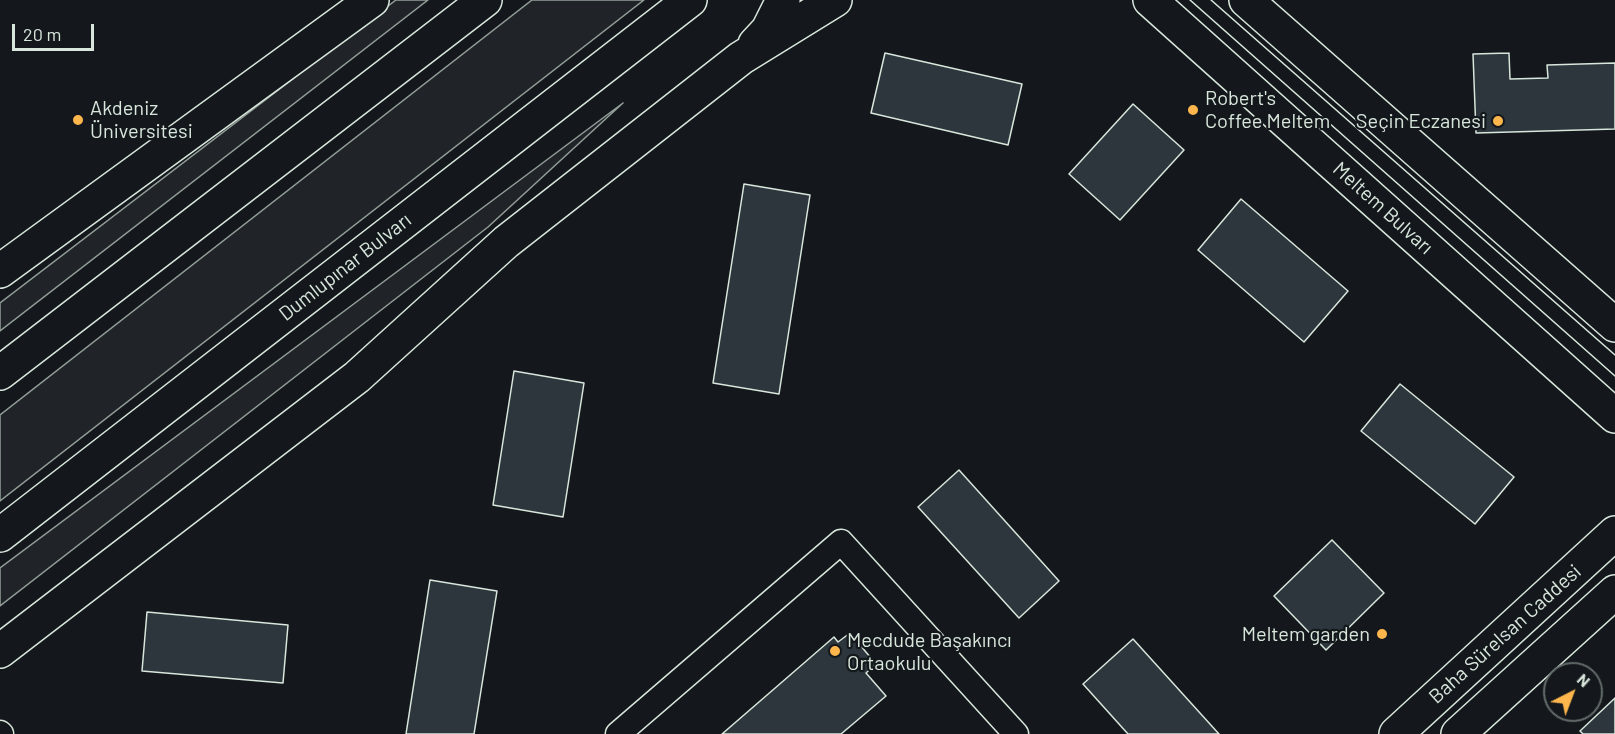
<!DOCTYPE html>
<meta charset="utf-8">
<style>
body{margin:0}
#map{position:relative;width:1615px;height:734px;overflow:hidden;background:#14181c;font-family:Barlow,sans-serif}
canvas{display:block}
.north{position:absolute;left:1543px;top:662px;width:60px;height:60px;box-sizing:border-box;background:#14181c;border:2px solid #626a69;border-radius:50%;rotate:42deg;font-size:16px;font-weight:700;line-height:24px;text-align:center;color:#d8e6dc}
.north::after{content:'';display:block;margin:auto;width:21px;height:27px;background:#ffb74d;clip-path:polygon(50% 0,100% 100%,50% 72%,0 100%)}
.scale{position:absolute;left:12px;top:24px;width:82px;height:27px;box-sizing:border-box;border:3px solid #d8e6dc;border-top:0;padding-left:8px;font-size:18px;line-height:21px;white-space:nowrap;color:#d8e6dc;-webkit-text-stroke:4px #14181c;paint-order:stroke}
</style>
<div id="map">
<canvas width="1615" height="734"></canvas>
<div class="north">N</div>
<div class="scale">20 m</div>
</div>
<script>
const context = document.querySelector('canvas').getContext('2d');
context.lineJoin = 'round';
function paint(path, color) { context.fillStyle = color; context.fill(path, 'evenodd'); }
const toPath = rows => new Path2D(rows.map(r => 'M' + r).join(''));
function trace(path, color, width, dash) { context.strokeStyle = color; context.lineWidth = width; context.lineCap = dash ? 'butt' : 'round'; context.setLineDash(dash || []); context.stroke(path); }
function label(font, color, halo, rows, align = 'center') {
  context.font = font + ' Barlow,sans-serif'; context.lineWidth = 4.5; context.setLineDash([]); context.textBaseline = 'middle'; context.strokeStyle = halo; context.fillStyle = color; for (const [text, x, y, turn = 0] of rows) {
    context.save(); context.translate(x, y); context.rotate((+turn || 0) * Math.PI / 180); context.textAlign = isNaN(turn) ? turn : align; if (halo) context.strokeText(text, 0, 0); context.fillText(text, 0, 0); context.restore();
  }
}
const green = toPath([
 [396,0,428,0,0,331,0,303,396,0],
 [532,0,644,0,0,501,0,415,532,0],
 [623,103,488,227,0,606,0,568,623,103]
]);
paint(green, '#202428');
trace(green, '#939e99', 1.5);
const building = toPath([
 [885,53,1022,84,1008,145,871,113,885,53],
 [1509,53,1510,79,1548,78,1547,65,1615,63,1615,129,1476,133,1473,54,1509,53],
 [1133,104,1184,150,1120,220,1069,174,1133,104],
 [744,184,810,195,779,394,713,383,744,184],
 [1241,199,1348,291,1304,342,1198,250,1241,199],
 [514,371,584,383,563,517,493,505,514,371],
 [1400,384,1514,477,1475,524,1361,431,1400,384],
 [959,470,1059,581,1019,618,918,507,959,470],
 [1332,540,1384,593,1326,650,1274,596,1332,540],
 [430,580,497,591,474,734,406,734,430,580],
 [147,612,288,625,283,683,142,671,147,612],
 [850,633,876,664,866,673,886,696,841,734,722,734,834,637,838,642,850,633],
 [1133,639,1219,734,1128,734,1083,684,1133,639],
 [1615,698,1615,734,1583,734,1580,731,1615,698]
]);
paint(building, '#2c363c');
trace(building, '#d8e6dc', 1.5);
const minor = toPath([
 [0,733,1,734],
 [618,734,841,542,1016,734]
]);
const secondary = toPath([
 [1396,734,1615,533],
 [1458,734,1615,592]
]);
const primary = toPath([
 [1150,0,1615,416],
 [1246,0,1615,325],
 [755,44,768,30,783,0],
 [0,271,372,0],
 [0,373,485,0],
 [0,535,690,0],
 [0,651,357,377,506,242,741,58,835,0]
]);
trace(minor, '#d8e6dc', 27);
trace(secondary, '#d8e6dc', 36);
trace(primary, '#d8e6dc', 36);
trace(minor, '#14181c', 24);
trace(secondary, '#14181c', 33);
trace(primary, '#14181c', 33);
trace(toPath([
 [1190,0,1615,376],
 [1211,0,1615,355]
]), '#d8e6dc', 1.5);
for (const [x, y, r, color] of [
 [1193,110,6,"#ffb74d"],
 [78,120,6,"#ffb74d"],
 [1498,121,6,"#ffb74d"],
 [1382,634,6,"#ffb74d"],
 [835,651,6,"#ffb74d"]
]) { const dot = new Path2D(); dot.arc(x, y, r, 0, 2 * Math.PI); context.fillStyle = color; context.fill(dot); trace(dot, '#14181c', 2); }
label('20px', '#d8e6dc', '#14181c', [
 ["Robert's",1205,98],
 ["Coffee Meltem",1205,121],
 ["Akdeniz",90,108],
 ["Üniversitesi",90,131],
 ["Seçin Eczanesi",1486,121,"right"],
 ["Meltem garden",1370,634,"right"],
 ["Mecdude Başakıncı",847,640],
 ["Ortaokulu",847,663]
], 'left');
label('20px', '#d8e6dc', '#14181c', [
 ["Meltem Bulvarı",1383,208,42],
 ["Dumlupınar Bulvarı",345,267,-38],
 ["Baha Sürelsan Caddesi",1505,634,-42]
]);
</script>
